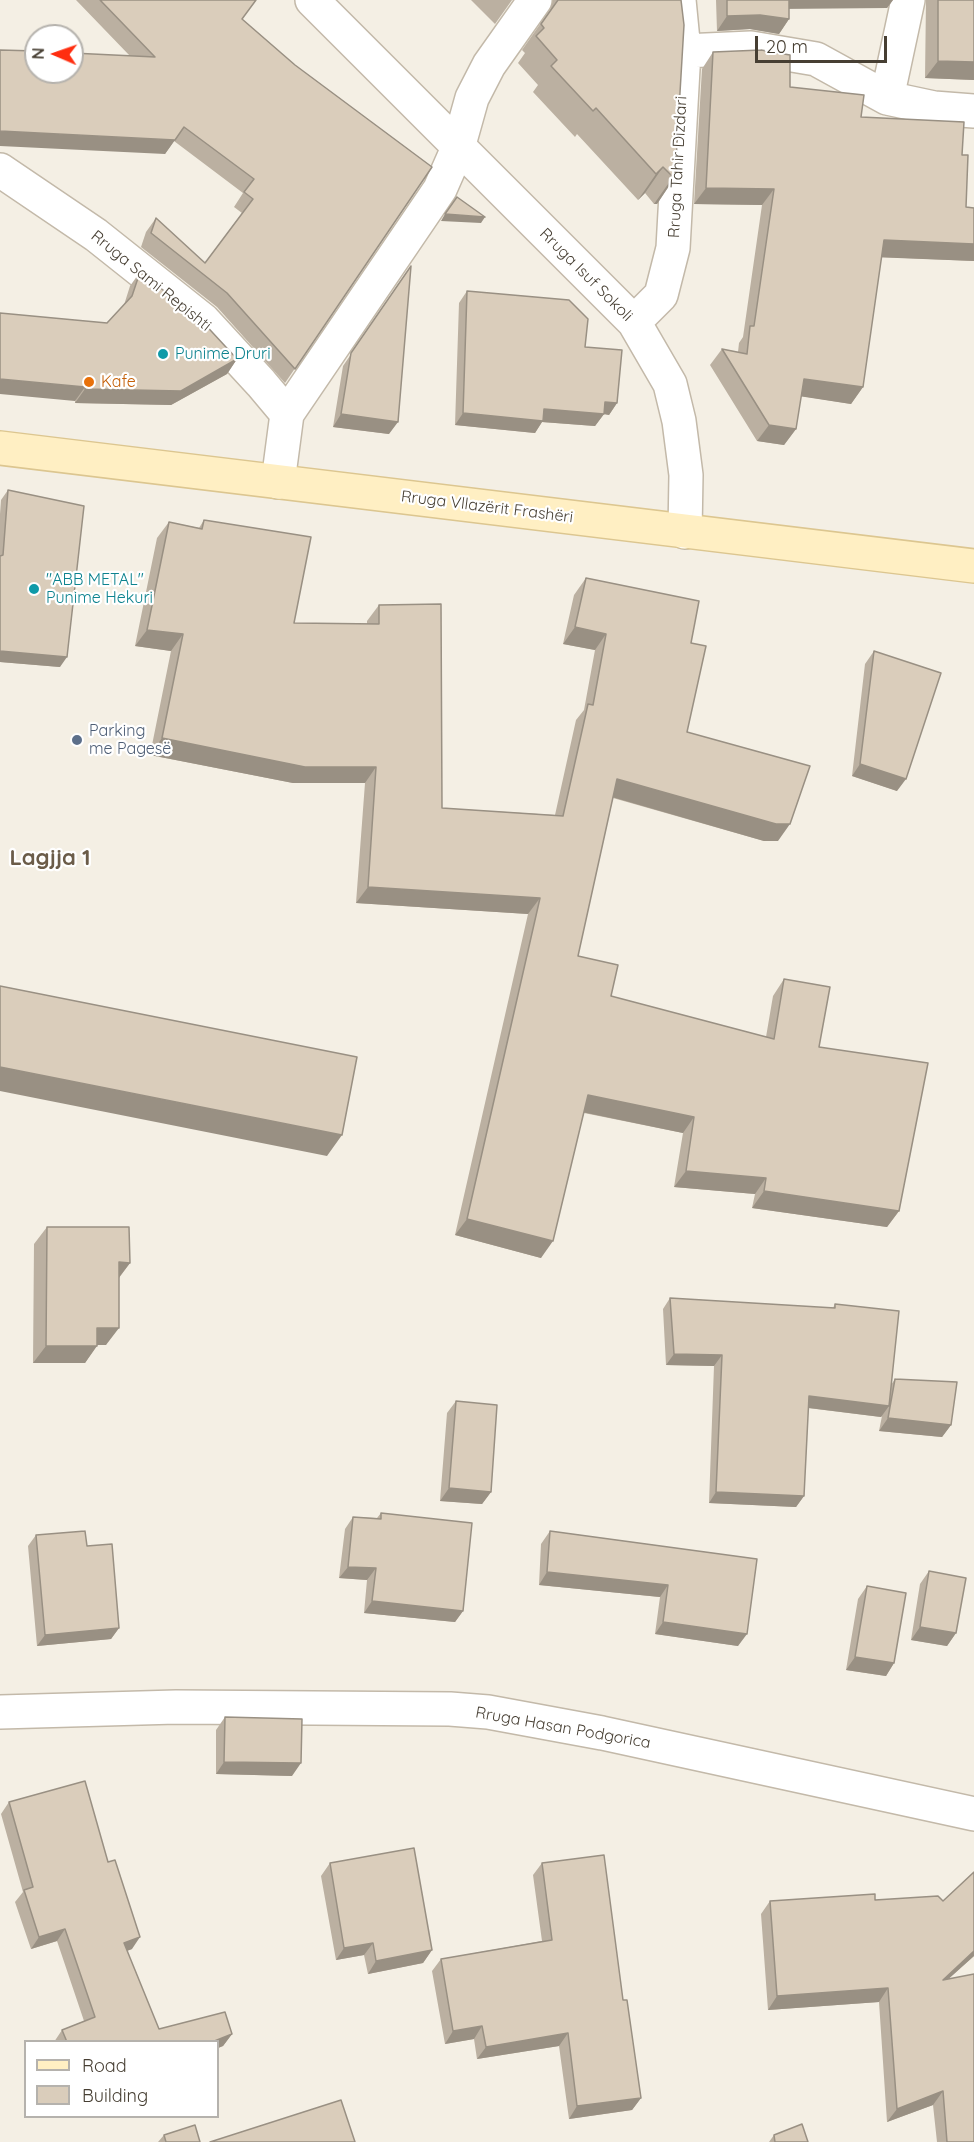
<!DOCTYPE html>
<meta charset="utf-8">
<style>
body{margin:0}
#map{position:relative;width:974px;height:2142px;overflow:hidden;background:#f4efe4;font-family:Quicksand,sans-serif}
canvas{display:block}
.legend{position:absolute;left:24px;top:2040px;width:195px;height:78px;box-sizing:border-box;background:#fff;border:2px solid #b5b2ad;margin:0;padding:8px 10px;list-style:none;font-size:18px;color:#473f33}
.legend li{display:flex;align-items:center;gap:12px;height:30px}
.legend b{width:30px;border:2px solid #b5b2ad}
.north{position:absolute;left:24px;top:24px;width:60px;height:60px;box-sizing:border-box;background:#fff;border:2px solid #b5b2ad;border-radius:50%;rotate:272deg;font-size:16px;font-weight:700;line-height:24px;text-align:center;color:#473f33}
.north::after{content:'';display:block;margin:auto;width:21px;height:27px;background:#ff2e10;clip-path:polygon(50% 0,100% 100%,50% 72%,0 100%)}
.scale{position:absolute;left:755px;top:36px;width:132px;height:27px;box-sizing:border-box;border:3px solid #473f33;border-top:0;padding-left:8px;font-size:18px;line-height:21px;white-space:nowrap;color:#473f33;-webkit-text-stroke:4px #fff;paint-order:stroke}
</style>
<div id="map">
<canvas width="974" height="2142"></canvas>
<ul class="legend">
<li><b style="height:8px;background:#ffefc3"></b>Road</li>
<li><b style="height:16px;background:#dacdbb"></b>Building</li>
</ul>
<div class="north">N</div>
<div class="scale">20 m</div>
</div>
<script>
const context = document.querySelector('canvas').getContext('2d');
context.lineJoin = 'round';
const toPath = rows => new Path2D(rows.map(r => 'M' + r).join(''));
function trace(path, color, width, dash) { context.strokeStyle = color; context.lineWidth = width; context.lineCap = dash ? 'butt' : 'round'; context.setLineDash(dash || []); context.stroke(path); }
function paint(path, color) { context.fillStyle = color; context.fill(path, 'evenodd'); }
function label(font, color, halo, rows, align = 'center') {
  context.font = font + ' Quicksand,sans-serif'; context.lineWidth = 4.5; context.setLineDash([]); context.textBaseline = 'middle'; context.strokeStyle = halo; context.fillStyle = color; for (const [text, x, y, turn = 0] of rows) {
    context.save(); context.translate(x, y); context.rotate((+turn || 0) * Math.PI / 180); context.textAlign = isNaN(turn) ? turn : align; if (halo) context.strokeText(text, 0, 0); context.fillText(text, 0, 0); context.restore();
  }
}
const minor = toPath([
 [312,0,634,322,670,384,679,421,686,475,685,532],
 [684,51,751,48,816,59,887,98,934,108,974,111],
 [887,98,908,0],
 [0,170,96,235,203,320,261,383,287,414,278,482],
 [634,322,661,295,673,248,684,51,679,0],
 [287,414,440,189,458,148,472,98,489,65,535,0],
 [0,1712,176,1707,450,1709,488,1712,602,1733,974,1814]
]);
const secondary = toPath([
 [0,448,974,566]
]);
trace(minor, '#c3b9a9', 36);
trace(secondary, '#dcc690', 36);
trace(minor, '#fff', 33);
trace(secondary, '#ffefc3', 33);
paint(toPath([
 [76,0,256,0,242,19,295,65,432,167,285,383,217,307,141,247,146,232,156,218,205,263,242,213,234,207,243,193,174,141,165,154,130,56],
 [471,0,512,0,495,24],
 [553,0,681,0,675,177,657,204,654,204,645,193,638,200,577,134,575,137,533,92,538,85,518,63,525,53,522,50,550,10],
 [716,0,893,0,887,8,789,8,789,19,779,34,750,29,717,31],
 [926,0,974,0,974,80,925,78],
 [713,52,790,87,861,117,962,155,966,207,974,208,974,261,881,257,863,387,851,404,801,396,796,429,784,445,757,441,710,365,722,349,738,352,739,343,743,337,762,205,694,204,702,69],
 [411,266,389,434,333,427,343,366],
 [140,272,237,359,227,374,171,405,75,403,75,401,107,323,124,305,130,286],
 [467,291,585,347,617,403,609,415,604,414,595,426,542,422,535,433,455,425,459,303],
 [8,490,60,667,0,662,0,514,1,500],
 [204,520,294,623,367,624,367,621,379,605,442,808,555,815,576,720,584,710,595,650,563,644,574,595,586,578,691,643,687,732,778,841,764,841,613,798,578,956,611,996,766,1037,773,996,784,979,819,1047,899,1211,887,1227,752,1208,755,1194,674,1187,683,1133,584,1113,541,1258,455,1235,528,914,356,903,365,783,293,783,150,755,171,651,135,646,157,538,169,522,199,528],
 [874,651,897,791,852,776,865,664],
 [47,1227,130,1263,119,1278,106,1345,97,1345,85,1363,33,1363,34,1244],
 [670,1298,833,1308,835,1304,891,1385,895,1379,951,1425,942,1437,879,1431,882,1416,881,1417,808,1408,804,1496,796,1507,709,1503,714,1366,666,1365,663,1309],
 [456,1401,491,1492,482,1504,440,1501,447,1413],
 [381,1513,463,1611,455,1622,364,1613,367,1580,339,1578,345,1529,353,1517,377,1518],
 [550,1531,757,1559,738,1646,655,1634,660,1597,539,1585,541,1544],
 [36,1535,87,1546,119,1628,111,1639,37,1646,28,1546],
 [929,1571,956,1633,947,1646,911,1640,920,1584],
 [867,1586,894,1663,886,1676,846,1670,858,1599],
 [225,1717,292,1776,216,1774,216,1730],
 [9,1802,132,1949,127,1951,159,2029,232,2034,223,2046,218,2048,218,2042,54,2042,62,2030,84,2021,57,1941,31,1949,15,1902,23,1892,1,1814],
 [330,1863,432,1950,423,1963,368,1974,364,1955,336,1960,321,1876],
 [542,1863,623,2000,641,2098,632,2110,569,2119,559,2046,477,2059,474,2039,445,2044,432,1971,441,1959,542,1941,533,1875],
 [974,1872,974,1956,949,1978,974,2142,937,2142,933,2105,887,2122,879,2002,768,2010,761,1914,770,1901,943,1901],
 [164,2135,200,2142,158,2142],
 [774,2135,808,2142,769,2142]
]), '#bbb0a1');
paint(toPath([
 [785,0,893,0,887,8,779,9],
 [760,15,789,19,779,34,750,29,717,31,727,16],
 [938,61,974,62,974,80,925,78],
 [0,131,175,140,165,154,0,146],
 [663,167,645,193,638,200,656,174],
 [673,177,675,177,657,204,654,204],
 [706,188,774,189,762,205,694,204],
 [445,214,485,217,481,223,441,221],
 [884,240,974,244,974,261,872,257],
 [237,359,227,374,171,405,75,403,85,389],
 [0,379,85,387,75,401,0,394],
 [804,379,863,387,851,404,792,395],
 [605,402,617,403,609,415,604,414,595,426,542,422,535,433,455,425,463,413,544,409],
 [341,414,398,422,389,434,333,427],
 [769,425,796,429,784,445,757,441],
 [575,627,606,634,595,650,563,644],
 [147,630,183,634,171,651,135,646],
 [0,651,67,657,60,667,0,662],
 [162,738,376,767,365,783,293,783,150,755],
 [860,764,906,779,897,791,852,776],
 [617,779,790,824,778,841,764,841,605,795],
 [368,887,540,898,528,914,356,903],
 [0,1067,342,1135,327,1156,0,1091],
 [588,1095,694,1117,683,1133,577,1111],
 [686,1171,766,1178,755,1194,674,1187],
 [764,1191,899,1211,887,1227,752,1208],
 [467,1219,553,1241,541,1258,455,1235],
 [119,1262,130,1263,117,1280],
 [97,1328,119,1328,106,1345,85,1345],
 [46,1346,97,1346,85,1363,33,1363],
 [674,1354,722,1355,714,1366,666,1365],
 [809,1396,889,1406,881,1417,801,1407],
 [888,1418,951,1425,942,1437,879,1431],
 [449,1488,491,1492,482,1504,440,1501],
 [716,1492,804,1496,796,1507,709,1503],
 [348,1567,376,1568,367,1580,339,1578],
 [547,1572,668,1585,660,1597,539,1585],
 [372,1601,463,1611,455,1622,364,1613],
 [663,1622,747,1634,738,1646,655,1634],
 [920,1627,956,1633,947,1646,911,1640],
 [119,1628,111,1639,37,1646,45,1635],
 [855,1657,894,1663,886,1676,846,1670],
 [224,1762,301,1763,292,1776,216,1774],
 [65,1929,57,1941,31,1949,39,1937],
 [140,1937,132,1949,115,1955,124,1943],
 [373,1943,364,1955,336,1960,344,1948],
 [432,1950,423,1963,368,1974,376,1961],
 [974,1951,974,1956,933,1993,943,1980],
 [888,1988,879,2002,768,2010,777,1996],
 [482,2026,474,2039,445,2044,453,2031],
 [568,2033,559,2046,477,2059,486,2047],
 [232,2034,223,2046,218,2048,218,2042,212,2042],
 [943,2091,933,2105,887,2122,897,2109],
 [641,2098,632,2110,569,2119,577,2106]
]), '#999083');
const building = toPath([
 [100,0,256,0,242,19,295,65,432,167,295,369,227,293,151,233,156,218,205,263,253,199,244,192,254,179,184,127,175,140,0,131,0,50,36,51,36,72,72,72,72,53,155,57,100,0],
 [558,0,681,0,684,25,675,177,673,177,663,167,656,174,596,108,593,111,551,66,557,60,536,36,544,28,541,24,558,0],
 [727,0,789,0,789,19,760,15,727,16,727,0],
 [938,0,974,0,974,62,938,61,938,0],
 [761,50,790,55,790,87,864,95,861,117,964,122,962,155,968,155,966,207,974,208,974,244,884,240,863,387,804,379,796,429,769,425,722,349,747,354,750,326,754,326,774,189,706,188,713,52,761,50],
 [457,197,485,217,445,214,457,197],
 [411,266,398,422,341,414,351,353,411,266],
 [140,272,200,319,237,359,181,391,85,389,85,387,0,379,0,313,107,323,132,296,140,272],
 [467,291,569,300,588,319,585,347,622,350,617,403,605,402,604,414,544,409,543,421,463,413,467,291],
 [8,490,84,506,67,657,0,651,0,556,3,555,8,490],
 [204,520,311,537,294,623,379,624,379,605,441,604,442,808,563,816,588,704,593,705,606,634,575,627,586,578,699,601,691,643,706,646,687,732,810,766,790,824,776,824,617,779,578,956,618,965,611,996,774,1039,784,979,830,987,819,1047,928,1063,899,1211,764,1191,766,1178,686,1171,694,1117,588,1095,553,1241,467,1219,540,898,368,887,376,767,305,767,162,738,183,634,147,630,169,522,202,529,204,520],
 [874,651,941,673,906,779,860,764,874,651],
 [0,986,357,1057,342,1135,0,1067,0,986],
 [47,1227,129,1227,130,1263,119,1262,119,1328,97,1328,97,1346,46,1346,47,1227],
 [670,1298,835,1308,835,1304,899,1311,889,1406,809,1396,804,1496,716,1492,722,1355,674,1354,670,1298],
 [895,1379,957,1382,951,1425,888,1418,895,1379],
 [456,1401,497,1405,491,1492,449,1488,456,1401],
 [381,1513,472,1523,463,1611,372,1601,376,1568,348,1567,353,1517,381,1519,381,1513],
 [85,1531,87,1546,112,1544,119,1628,45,1635,36,1535,85,1531],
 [550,1531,757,1559,747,1634,663,1622,668,1585,547,1572,550,1531],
 [929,1571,966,1578,956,1633,920,1627,929,1571],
 [867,1586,906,1593,894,1663,855,1657,867,1586],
 [225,1717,302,1719,301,1763,224,1762,225,1717],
 [85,1781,108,1862,115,1860,140,1937,124,1943,159,2029,225,2012,232,2034,212,2042,67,2042,62,2030,95,2017,65,1929,39,1937,24,1890,33,1887,9,1802,85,1781],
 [414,1848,432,1950,376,1961,373,1943,344,1948,330,1863,414,1848],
 [604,1855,623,2000,627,2000,641,2098,577,2106,568,2033,486,2047,482,2026,453,2031,441,1959,552,1940,542,1863,604,1855],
 [974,1872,974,1951,943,1980,974,1974,974,2142,947,2142,943,2091,897,2109,888,1988,777,1996,770,1901,875,1894,875,1900,938,1896,943,1901,974,1872],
 [341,2100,355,2142,210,2142,341,2100],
 [802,2124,808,2142,775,2142,774,2135,802,2124],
 [195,2125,200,2142,166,2142,164,2135,195,2125]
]);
paint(building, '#dacdbb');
trace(building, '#999083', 1.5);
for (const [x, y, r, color] of [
 [163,354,6,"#0f9aa8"],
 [89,382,6,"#e8710a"],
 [34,589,6,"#0f9aa8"],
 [77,740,6,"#5c6f8a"]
]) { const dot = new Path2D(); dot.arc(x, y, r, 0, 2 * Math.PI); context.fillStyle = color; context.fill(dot); trace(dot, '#fff', 2); }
label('16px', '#473f33', '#fff', [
 ["Rruga Tahir Dizdari",678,167,-87],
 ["Rruga Isuf Sokoli",586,275,45],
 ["Rruga Sami Repishti",151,281,39],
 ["Rruga Vllazërit Frashëri",487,507,7],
 ["Rruga Hasan Podgorica",563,1728,10]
]);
label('16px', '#0d838f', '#fff', [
 ["Punime Druri",175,354],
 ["\"ABB METAL\"",46,580],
 ["Punime Hekuri",46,598]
], 'left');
label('16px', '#c56008', '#fff', [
 ["Kafe",101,382]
], 'left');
label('16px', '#4e5e75', '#fff', [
 ["Parking",89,731],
 ["me Pagesë",89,749]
], 'left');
label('bold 22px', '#6b5c49', '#fff', [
 ["Lagjja 1",50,858]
]);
</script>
